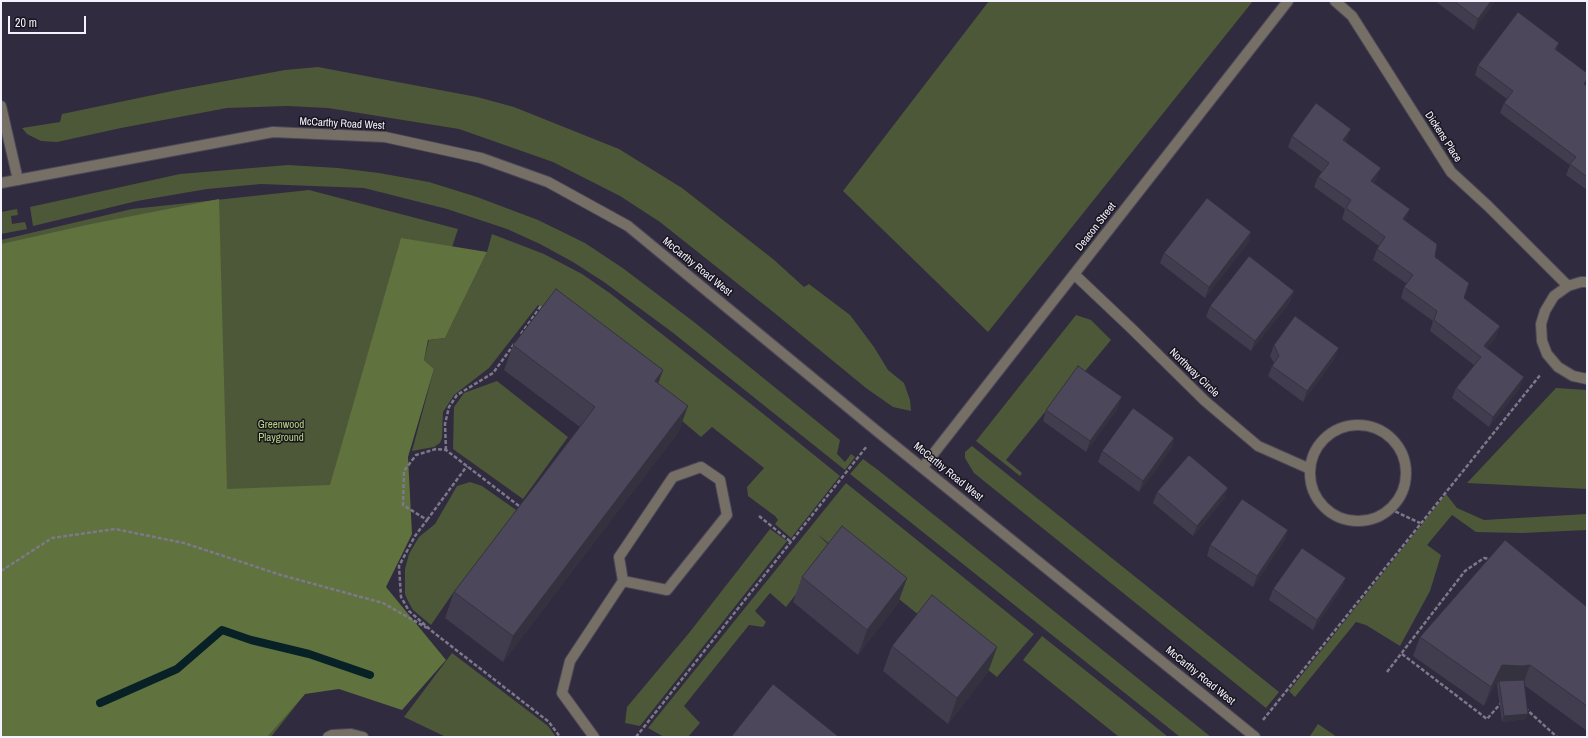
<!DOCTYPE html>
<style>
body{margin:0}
#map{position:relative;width:1588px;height:738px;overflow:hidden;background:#302b3e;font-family:"Archivo Narrow",sans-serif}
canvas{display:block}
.frame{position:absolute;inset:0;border:2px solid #f5f2ff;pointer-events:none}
.scale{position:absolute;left:8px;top:16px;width:78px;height:18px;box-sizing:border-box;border:2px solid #f5f2ff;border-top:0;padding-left:5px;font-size:12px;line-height:14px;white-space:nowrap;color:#f5f2ff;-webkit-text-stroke:3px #18151e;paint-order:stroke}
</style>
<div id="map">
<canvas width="1588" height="738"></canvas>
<div class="frame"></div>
<div class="scale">20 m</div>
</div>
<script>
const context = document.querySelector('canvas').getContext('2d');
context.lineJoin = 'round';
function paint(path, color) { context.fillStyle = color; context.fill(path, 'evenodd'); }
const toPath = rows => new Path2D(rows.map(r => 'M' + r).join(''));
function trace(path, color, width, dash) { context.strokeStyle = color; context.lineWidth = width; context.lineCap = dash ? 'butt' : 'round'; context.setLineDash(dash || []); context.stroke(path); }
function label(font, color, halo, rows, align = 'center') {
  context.font = font + ' "Archivo Narrow",sans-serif'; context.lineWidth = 3; context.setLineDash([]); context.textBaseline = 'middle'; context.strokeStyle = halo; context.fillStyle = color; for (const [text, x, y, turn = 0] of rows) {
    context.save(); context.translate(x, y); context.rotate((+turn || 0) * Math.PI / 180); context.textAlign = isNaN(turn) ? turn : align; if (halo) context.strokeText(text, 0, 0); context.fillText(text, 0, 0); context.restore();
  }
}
paint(toPath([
 [989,1,1253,1,988,332,843,191],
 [318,67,477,97,514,107,619,149,682,188,773,259,804,287,809,284,850,315,874,347,888,370,904,383,910,400,911,411,893,407,866,388,777,315,660,222,620,196,553,162,459,129,328,108,287,106,227,108,121,128,57,142,41,141,27,134,22,128,60,122,62,114,177,90,285,70],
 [288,165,338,168,379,173,429,182,477,197,538,220,585,243,624,269,694,322,840,440,837,454,845,462,851,454,855,457,845,470,672,332,604,282,573,262,540,244,507,229,447,209,364,188,261,184,207,189,137,201,33,226,30,207,180,174],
 [309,190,458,229,305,694,271,737,1,737,1,240,132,209],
 [17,209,18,215,11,216,12,224,25,222,27,229,1,234,1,212],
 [492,234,544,254,582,274,611,294,756,408,840,476,791,538,775,524,778,520,775,516,748,496,747,487,764,468,712,427,701,437,661,403,650,385,538,305,489,368,454,395,443,412,442,438,440,443,434,447,412,451,434,369,424,360,429,340,445,338,487,252],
 [1076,315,1091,320,1111,340,1081,376,1075,375,1006,460,1022,473,1020,476,976,441],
 [497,381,568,437,523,499,453,449,454,407,464,393],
 [1556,388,1587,390,1587,489,1467,483],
 [972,446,1279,692,1266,708,974,473,965,458,965,452],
 [863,459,878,470,1211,737,1180,737,850,474],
 [470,482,482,486,519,512,453,593,431,625,413,610,408,601,405,594,405,569,409,554,419,537,435,524,457,486],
 [846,483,1034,634,997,677,817,534,832,548,786,607,770,593,755,611,766,622,763,627,749,625,684,706,700,723,688,737,664,737,648,728],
 [1446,494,1457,508,1484,520,1587,514,1587,530,1522,533,1476,532,1452,515,1427,545,1441,555,1430,591,1400,646,1366,625,1356,622,1295,697,1289,691],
 [770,529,787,541,640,726,625,723,627,707,689,633],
 [1042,636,1124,701,1168,737,1119,737,1023,660],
 [452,653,548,726,556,737,446,737,404,717],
 [1318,724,1334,735,1336,737,1310,737,1310,736]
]), '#4d5838');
paint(toPath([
 [219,199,227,489,330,485,401,238,487,252,445,338,428,340,424,360,434,369,408,457,412,534,386,587,446,660,402,710,339,689,305,694,267,737,2,737,1,736,1,244,91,224]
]), '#60723d');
trace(toPath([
 [100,703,177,669,222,630,251,640,309,654,370,675]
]), '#082127', 8);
const service = toPath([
 [1,106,18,180],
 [328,737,332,735,351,734,363,737],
 [594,737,562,693,570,661,623,581,619,557,673,477,701,467,720,480,727,515,667,590,623,581]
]);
const minor = toPath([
 [1335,1,1352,16,1451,172,1488,206,1568,286],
 [1074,274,1132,329,1205,401,1258,446,1310,469],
 [1587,282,1581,282,1568,286,1554,296,1545,311,1541,324,1542,341,1547,354,1558,367,1573,376,1587,379],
 '1310 473a48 48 0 1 1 96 0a48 48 0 1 1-96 0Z',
 [923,467,1288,1]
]);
const tertiary = toPath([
 [1,183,273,132,385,137,481,158,548,182,628,226,878,432,1255,737]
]);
trace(service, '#4c4759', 12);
trace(minor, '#4c4759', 12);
trace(tertiary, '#4c4759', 12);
trace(toPath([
 [521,334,541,306],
 [446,450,445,424,449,407,457,395,493,373,515,343],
 [519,506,446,450,436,449,416,455,404,471,403,505,427,520,415,536,399,566,401,597,409,611,433,632,549,722,560,737],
 [1390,509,1420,523],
 [759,516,791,542],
 [427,520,467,466],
 [1,571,52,538,115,529,184,543,281,575,383,603,427,628],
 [1402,654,1487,719,1501,703],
 [1387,672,1465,571,1484,558,1491,559],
 [1525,708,1557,737],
 [1263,720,1541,374],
 [636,737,867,446]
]), '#7d798a', 2.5, [4, 2]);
trace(service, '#756f66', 10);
trace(minor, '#756f66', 10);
trace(tertiary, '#756f66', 10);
paint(toPath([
 [1435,1,1495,1,1474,30],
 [1559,43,1556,50,1587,86,1587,190,1566,175,1570,165,1500,113,1504,103,1507,99,1475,75,1478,65],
 [1292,136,1347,140,1345,142,1377,178,1374,183,1406,220,1405,221,1435,257,1464,298,1500,326,1496,337,1487,348,1520,388,1489,427,1452,398,1456,388,1474,365,1430,331,1433,321,1401,298,1404,287,1407,284,1373,260,1377,249,1379,246,1342,219,1345,209,1314,187,1318,177,1322,172,1288,147],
 [1251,232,1248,243,1205,298,1160,263,1164,253],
 [1294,291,1290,302,1251,351,1206,317,1210,306],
 [513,345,663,370,658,384,679,431,503,662,445,618,454,592,580,427,504,370],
 [1274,345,1335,358,1303,402,1268,376,1272,366,1274,363,1270,356],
 [1118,408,1086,452,1043,421,1046,410],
 [1174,438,1171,449,1139,492,1098,462,1102,451],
 [1228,488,1224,499,1193,536,1153,503,1157,492],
 [1288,530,1284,541,1253,587,1207,556,1210,545],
 [802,577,907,578,898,603,858,655,793,602],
 [1342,588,1313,630,1269,600,1273,589],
 [1587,607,1587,731,1524,685,1526,719,1502,722,1497,686,1497,684,1495,684,1484,706,1413,656,1420,637],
 [892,646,997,647,988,672,948,724,883,671]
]), '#413d4e');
paint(toPath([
 [1491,1,1495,1,1474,30,1478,19],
 [1587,79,1587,82,1586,85,1584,84],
 [1351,129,1347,140,1339,151,1343,140],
 [1381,168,1377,178,1367,192,1371,181],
 [1410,209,1406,220,1399,230,1403,219],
 [1251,232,1248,243,1205,298,1209,287],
 [1294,291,1290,302,1251,351,1255,341],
 [1500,326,1496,337,1480,357,1484,346],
 [1339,348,1335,358,1303,402,1307,391],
 [663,370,654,395,655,381],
 [1524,377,1520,388,1489,427,1493,417],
 [1122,397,1118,408,1086,452,1090,441],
 [688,406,679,431,503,662,513,636],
 [1174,438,1171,449,1139,492,1143,481],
 [1228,488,1224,499,1193,536,1197,526],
 [1288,530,1284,541,1253,587,1257,576],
 [907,578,898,603,858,655,867,630],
 [1346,578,1342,588,1313,630,1317,620],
 [997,647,988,672,948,724,957,698],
 [1502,665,1530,665,1523,684,1499,681,1497,684,1495,684,1484,706,1491,687],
 [1528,714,1526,719,1502,722,1504,716]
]), '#353240');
const building = toPath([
 [1454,1,1491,1,1478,19,1454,1],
 [1518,12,1559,43,1555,49,1587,73,1587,79,1584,84,1587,86,1587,177,1570,164,1576,157,1504,103,1513,91,1478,65,1518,12],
 [1316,103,1351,129,1343,140,1381,168,1371,181,1410,209,1403,219,1437,244,1435,257,1469,283,1464,298,1500,326,1484,346,1524,377,1493,417,1456,388,1481,357,1434,320,1437,311,1404,287,1413,275,1377,249,1385,237,1346,208,1351,200,1318,177,1329,163,1292,136,1316,103],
 [1207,198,1251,232,1209,287,1164,253,1207,198],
 [1249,256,1294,291,1255,341,1210,306,1249,256],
 [556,289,663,370,655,381,688,406,513,636,454,592,595,407,513,345,556,289],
 [1295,316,1339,348,1307,391,1272,366,1279,356,1274,345,1295,316],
 [1078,366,1122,397,1090,441,1046,410,1078,366],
 [1133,408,1174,438,1143,481,1102,451,1133,408],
 [1189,455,1228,488,1197,526,1157,492,1189,455],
 [1242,499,1288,530,1257,576,1210,545,1242,499],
 [842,526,907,578,867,630,802,577,842,526],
 [1505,540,1587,607,1587,706,1530,665,1522,666,1502,665,1491,687,1420,637,1505,540],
 [1302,548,1346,578,1317,620,1273,589,1302,548],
 [932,595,997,647,957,698,892,646,932,595],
 [1524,680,1528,714,1504,716,1499,681,1524,680],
 [773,684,839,737,731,737,773,684]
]);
paint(building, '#4c475b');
trace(building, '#353240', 1);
label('11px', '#f5f2ff', '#18151e', [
 ["McCarthy Road West",342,124,3],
 ["Dickens Place",1443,137,57],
 ["Deacon Street",1096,227,-52],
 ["McCarthy Road West",697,267,39],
 ["Northway Circle",1194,373,44],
 ["McCarthy Road West",948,472,39],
 ["McCarthy Road West",1200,676,39]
]);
label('11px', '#b6d382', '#18151e', [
 ["Greenwood",281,425],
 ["Playground",281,438]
]);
</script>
